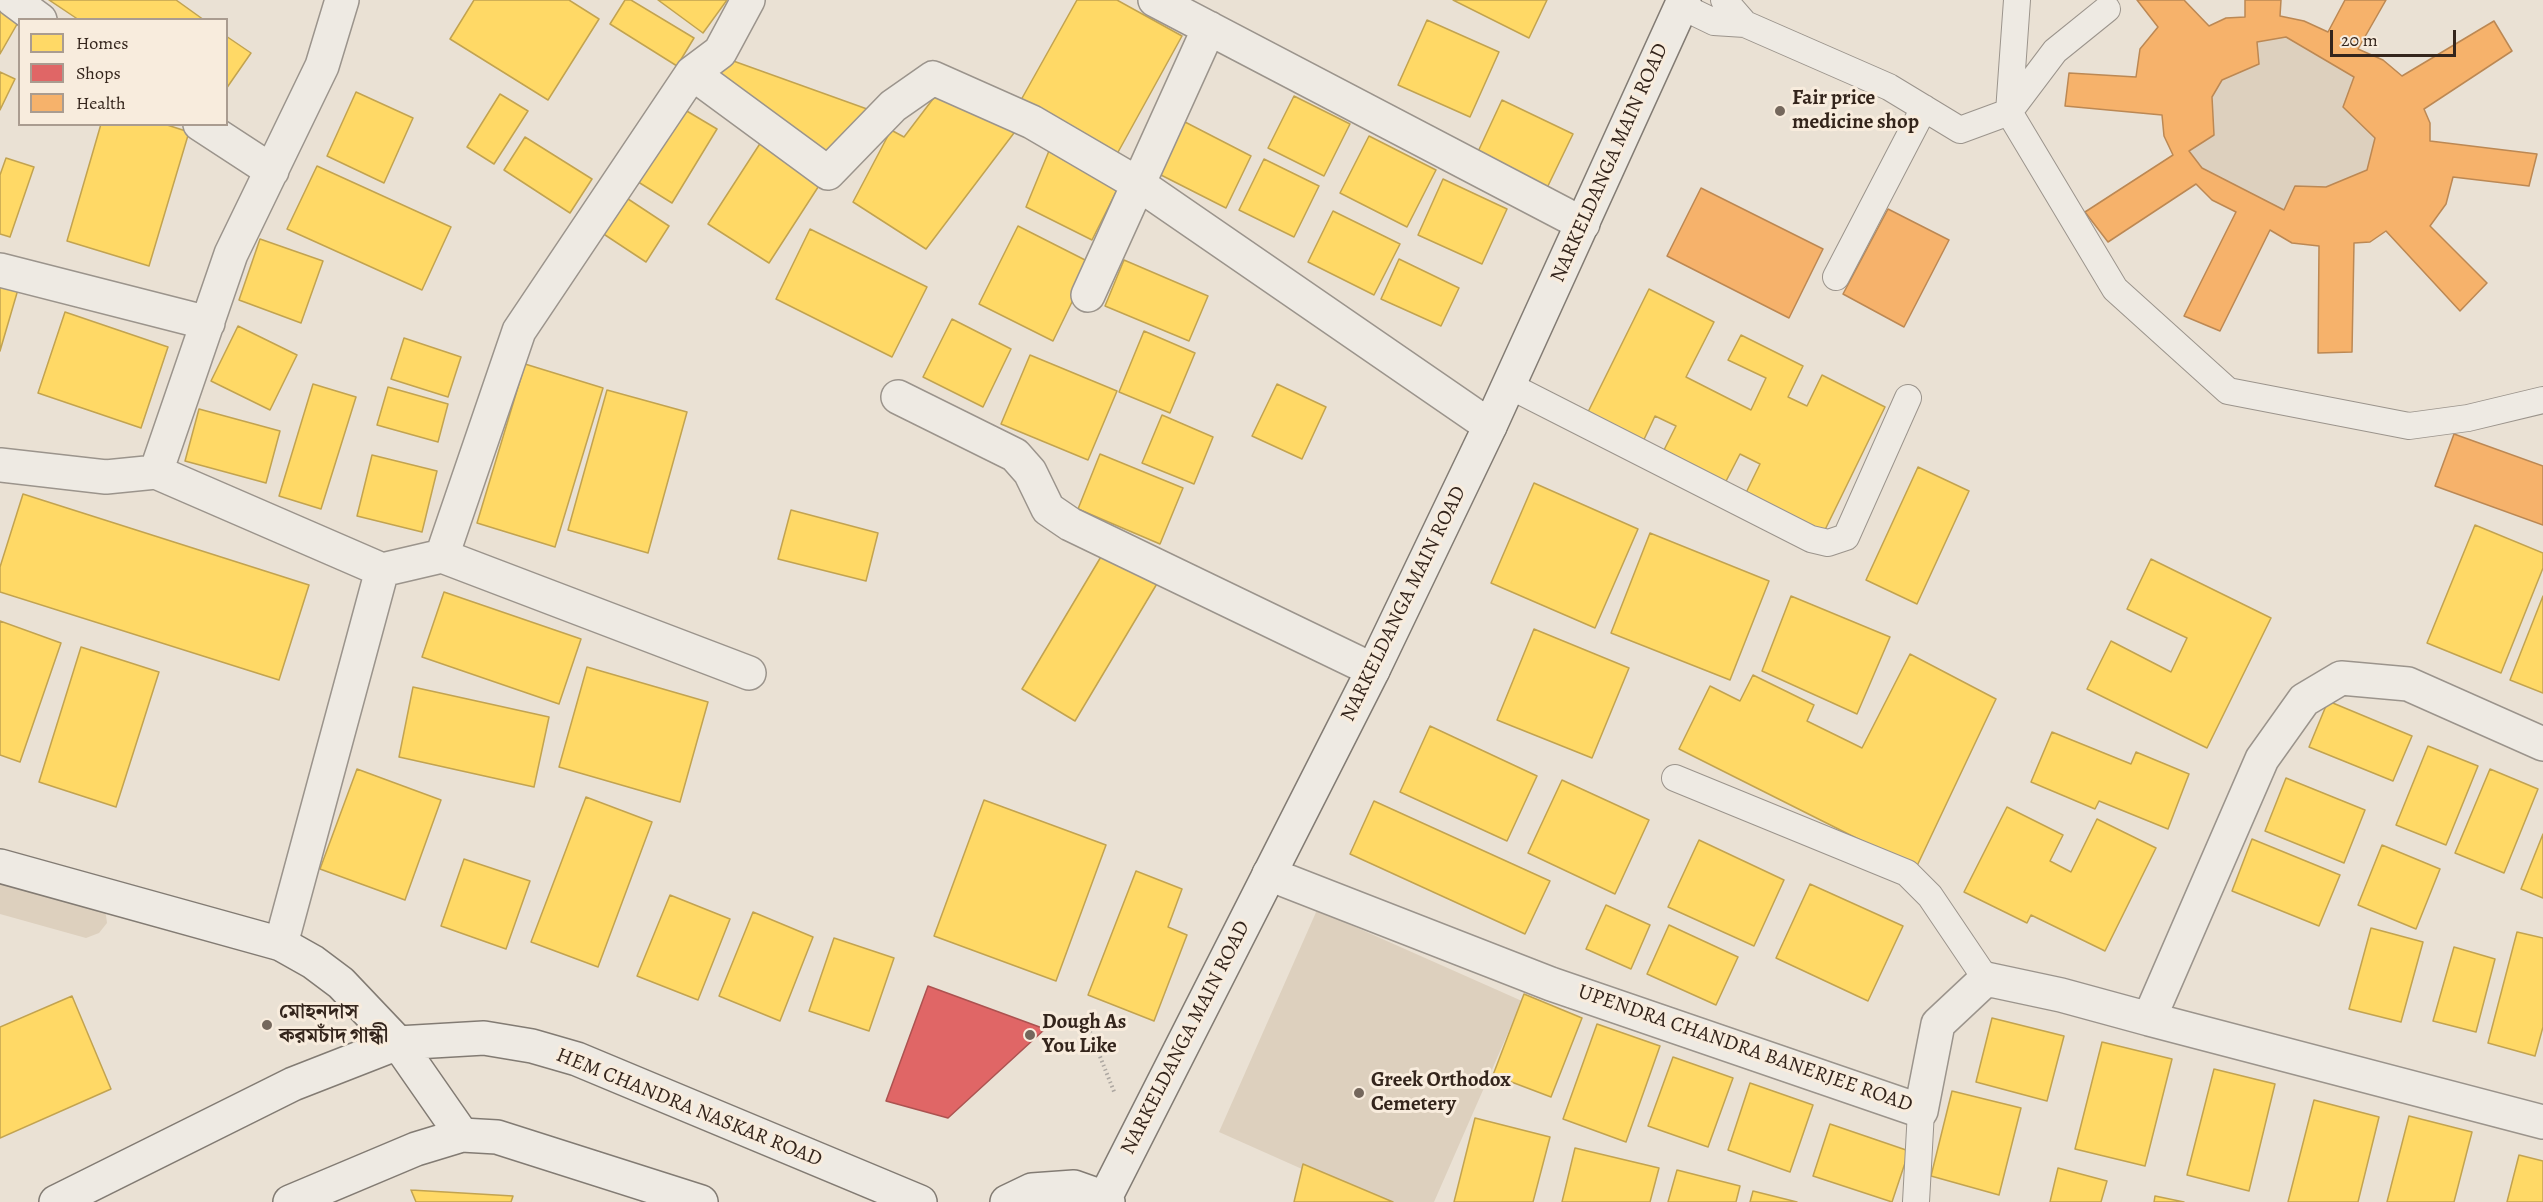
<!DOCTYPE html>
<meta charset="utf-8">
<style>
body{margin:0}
#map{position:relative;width:2543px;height:1202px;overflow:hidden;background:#eae1d4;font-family:Alegreya,serif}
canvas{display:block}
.legend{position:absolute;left:18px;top:18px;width:210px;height:108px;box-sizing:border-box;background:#f8ecdd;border:2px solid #aa9c90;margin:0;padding:8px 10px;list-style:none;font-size:18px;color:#34251c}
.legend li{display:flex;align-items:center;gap:12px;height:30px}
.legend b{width:30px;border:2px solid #aa9c90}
.scale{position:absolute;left:2330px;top:30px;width:126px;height:27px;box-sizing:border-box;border:3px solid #34251c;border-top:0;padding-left:8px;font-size:18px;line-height:21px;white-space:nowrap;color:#34251c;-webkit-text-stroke:4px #f8ecdd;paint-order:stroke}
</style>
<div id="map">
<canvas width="2543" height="1202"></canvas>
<ul class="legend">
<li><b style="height:16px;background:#ffd966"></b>Homes</li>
<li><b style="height:16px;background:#e06666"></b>Shops</li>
<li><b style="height:16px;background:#f6b26b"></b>Health</li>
</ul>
<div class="scale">20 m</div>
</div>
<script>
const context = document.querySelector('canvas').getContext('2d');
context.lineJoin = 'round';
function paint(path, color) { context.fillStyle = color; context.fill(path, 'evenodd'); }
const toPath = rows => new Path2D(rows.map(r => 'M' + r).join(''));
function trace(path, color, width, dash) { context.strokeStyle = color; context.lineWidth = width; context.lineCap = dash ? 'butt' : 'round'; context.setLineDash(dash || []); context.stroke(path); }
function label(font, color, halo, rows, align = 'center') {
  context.font = font + ' Alegreya,"Noto Serif Bengali",serif'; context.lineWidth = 6; context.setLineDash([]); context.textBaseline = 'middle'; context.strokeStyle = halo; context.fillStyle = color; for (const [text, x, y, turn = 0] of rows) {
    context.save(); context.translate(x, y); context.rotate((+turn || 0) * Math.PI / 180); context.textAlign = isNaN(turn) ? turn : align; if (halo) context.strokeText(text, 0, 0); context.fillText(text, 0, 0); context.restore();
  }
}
paint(toPath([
 [2286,37,2354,77,2343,107,2375,138,2367,170,2326,187,2295,186,2284,210,2202,168,2189,151,2214,135,2212,97,2222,80,2259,64,2257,42],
 [0,870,105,908,107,923,99,933,86,938,0,914],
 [1317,910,1522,1001,1434,1202,1376,1202,1219,1132]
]), '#ddd0be');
const homes = toPath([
 [0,0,24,12,0,54,0,0],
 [49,0,176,0,204,20,79,20,49,0],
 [474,0,569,0,599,19,548,100,450,39,474,0],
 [625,0,631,0,694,38,677,66,610,24,625,0],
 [658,0,727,0,703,33,658,0],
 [1077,0,1117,0,1182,36,1117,154,1021,100,1077,0],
 [1453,0,1547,0,1529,38,1453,0],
 [1427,20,1499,52,1470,117,1398,85,1427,20],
 [226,36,251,53,226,89,226,36],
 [725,58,867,109,830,164,711,77,725,58],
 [0,72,15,79,0,110,0,72],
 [939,91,1017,129,926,249,853,202,891,130,904,137,939,91],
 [356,92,413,118,384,183,327,156,356,92],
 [500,94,528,111,494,164,467,147,500,94],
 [1294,96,1350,124,1324,176,1268,148,1294,96],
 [1502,100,1573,134,1546,190,1476,156,1502,100],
 [680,107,717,129,672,203,635,180,680,107],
 [1185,122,1251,156,1226,208,1159,174,1185,122],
 [101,124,164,124,189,132,149,266,67,241,101,124],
 [1369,136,1436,170,1407,227,1340,193,1369,136],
 [525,137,592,179,570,213,504,170,525,137],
 [761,142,822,181,769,263,708,224,761,142],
 [1051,146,1121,182,1092,240,1026,207,1051,146],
 [6,158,34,167,10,237,0,234,0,175,6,158],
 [1264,159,1319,186,1294,237,1239,210,1264,159],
 [317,166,451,227,422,290,287,229,317,166],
 [1443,179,1507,209,1482,264,1418,235,1443,179],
 [616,191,669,226,646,262,593,227,616,191],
 [1333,211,1400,244,1374,295,1308,262,1333,211],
 [1018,226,1091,263,1053,341,979,304,1018,226],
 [810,229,927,287,892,357,776,299,810,229],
 [260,239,323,261,301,323,239,300,260,239],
 [1399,259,1459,288,1441,326,1381,299,1399,259],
 [1124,260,1208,296,1189,341,1105,306,1124,260],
 [0,280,19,286,0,351,0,280],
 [1649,289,1714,322,1686,377,1751,410,1766,378,1728,360,1741,335,1803,366,1788,397,1807,406,1822,375,1885,407,1821,538,1743,499,1760,464,1740,454,1722,489,1660,458,1676,426,1655,416,1640,448,1584,420,1649,289],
 [65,312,168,347,141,428,38,393,65,312],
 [952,319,1011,349,983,407,923,377,952,319],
 [238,326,297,355,270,410,211,381,238,326],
 [1144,331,1195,353,1170,413,1119,392,1144,331],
 [404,338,461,357,448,397,391,379,404,338],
 [1030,355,1117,391,1088,460,1001,424,1030,355],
 [525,364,603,388,555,547,477,523,525,364],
 [313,384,356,397,321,509,279,496,313,384],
 [1277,384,1326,407,1302,459,1252,436,1277,384],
 [388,387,448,404,438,442,377,425,388,387],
 [607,390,687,412,648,553,568,530,607,390],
 [199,409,280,431,266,483,185,461,199,409],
 [1162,415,1213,437,1194,484,1142,463,1162,415],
 [1100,454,1183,488,1160,544,1078,509,1100,454],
 [372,455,437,471,422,532,357,516,372,455],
 [1918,467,1969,491,1917,604,1866,580,1918,467],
 [1534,483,1638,529,1595,628,1491,583,1534,483],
 [23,494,309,585,279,680,0,592,0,567,23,494],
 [791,510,878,533,866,581,778,559,791,510],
 [2475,525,2543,553,2543,568,2501,673,2427,643,2475,525],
 [1650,533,1769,581,1730,680,1611,633,1650,533],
 [1105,550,1158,582,1075,721,1022,689,1105,550],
 [2151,559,2271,618,2207,748,2087,689,2111,641,2171,672,2187,638,2127,609,2151,559],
 [444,592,581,639,559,704,422,657,444,592],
 [1791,596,1890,637,1857,714,1762,671,1791,596],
 [2543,596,2543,693,2510,680,2543,596],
 [0,621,61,643,20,762,0,755,0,621],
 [1534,629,1629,668,1592,758,1497,720,1534,629],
 [81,647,159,672,116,807,39,782,81,647],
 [1910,654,1996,699,1916,868,1679,749,1710,686,1740,701,1753,675,1814,705,1807,721,1862,748,1910,654],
 [587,667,708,702,680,802,559,767,587,667],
 [413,687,549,717,534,787,399,757,413,687],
 [2328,701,2412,736,2393,781,2309,747,2328,701],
 [1430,726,1537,776,1507,841,1400,792,1430,726],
 [2052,732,2131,764,2136,752,2189,774,2168,829,2099,801,2095,809,2031,782,2052,732],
 [2428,746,2478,766,2446,845,2396,825,2428,746],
 [357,769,441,800,405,900,320,869,357,769],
 [2490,769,2538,789,2504,873,2455,853,2490,769],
 [2286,778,2365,810,2344,863,2265,831,2286,778],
 [1562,780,1649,820,1615,894,1528,853,1562,780],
 [586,797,652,822,598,967,531,942,586,797],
 [984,800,1106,845,1056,981,934,936,984,800],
 [1374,801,1550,881,1525,934,1350,854,1374,801],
 [2007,807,2063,835,2050,861,2071,872,2097,819,2156,848,2105,951,2031,915,2027,923,1964,892,2007,807],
 [2543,834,2543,898,2521,889,2543,834],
 [2252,839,2340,875,2319,926,2232,891,2252,839],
 [1699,840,1784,880,1754,946,1668,907,1699,840],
 [2382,845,2440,869,2416,929,2358,905,2382,845],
 [464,859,530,881,506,949,441,926,464,859],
 [1136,871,1182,889,1168,927,1187,935,1154,1021,1088,995,1136,871],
 [1810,884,1903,926,1868,1001,1776,958,1810,884],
 [670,895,730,919,698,1000,637,976,670,895],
 [1606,905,1650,925,1631,969,1586,949,1606,905],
 [753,912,813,937,780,1021,719,996,753,912],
 [1669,925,1738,957,1716,1005,1647,974,1669,925],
 [2371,928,2423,942,2401,1022,2349,1009,2371,928],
 [2517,932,2543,938,2543,1027,2535,1056,2488,1043,2517,932],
 [834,938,894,958,869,1031,809,1011,834,938],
 [2454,947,2495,959,2476,1032,2433,1021,2454,947],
 [1524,994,1582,1018,1551,1097,1493,1075,1524,994],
 [72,996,111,1089,0,1138,0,1027,72,996],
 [1992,1018,2064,1036,2047,1101,1976,1082,1992,1018],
 [1597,1024,1660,1046,1626,1142,1563,1119,1597,1024],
 [2102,1042,2172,1059,2145,1166,2075,1149,2102,1042],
 [1673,1057,1733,1078,1708,1147,1648,1126,1673,1057],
 [2214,1069,2275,1084,2249,1191,2187,1175,2214,1069],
 [1750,1083,1813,1105,1790,1172,1728,1150,1750,1083],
 [1952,1091,2021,1108,1999,1195,1931,1176,1952,1091],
 [2314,1100,2379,1117,2358,1202,2288,1202,2314,1100],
 [2409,1116,2472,1132,2454,1202,2387,1202,2409,1116],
 [1475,1118,1550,1137,1533,1202,1454,1202,1475,1118],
 [1830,1124,1909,1151,1892,1202,1813,1176,1830,1124],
 [1575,1148,1659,1168,1650,1202,1562,1202,1575,1148],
 [2519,1155,2543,1161,2543,1202,2507,1202,2519,1155],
 [1303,1164,1393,1202,1294,1202,1303,1164],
 [2058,1168,2107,1181,2101,1202,2050,1202,2058,1168],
 [1677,1170,1740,1186,1736,1202,1668,1202,1677,1170],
 [411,1190,513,1196,511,1202,416,1202,411,1190],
 [1753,1191,1797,1202,1750,1202,1753,1191],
 [2155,1196,2184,1202,2154,1202,2155,1196]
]);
paint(homes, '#ffd966');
trace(homes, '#c2a350', 1.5);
const shops = toPath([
 [928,986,1045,1029,948,1118,886,1101,928,986]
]);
paint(shops, '#e06666');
trace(shops, '#ac5250', 1.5);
const health = toPath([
 [2137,0,2184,0,2209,26,2226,18,2245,17,2245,0,2281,0,2280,16,2304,21,2328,32,2345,0,2386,0,2358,49,2383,60,2402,76,2494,21,2512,51,2424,109,2430,123,2430,141,2537,154,2529,186,2453,177,2446,204,2430,226,2487,283,2460,311,2386,231,2370,242,2354,243,2352,352,2318,353,2319,246,2292,243,2270,230,2220,331,2184,316,2236,212,2212,200,2196,184,2108,242,2085,212,2173,155,2164,136,2162,115,2065,106,2069,73,2136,77,2140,49,2158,27,2137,0],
 [2286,37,2354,77,2343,107,2375,138,2367,170,2326,187,2295,186,2284,210,2202,168,2189,151,2214,135,2212,97,2222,80,2259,64,2257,42,2286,37],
 [1701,188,1823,249,1789,318,1667,256,1701,188],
 [1888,209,1949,240,1904,327,1843,294,1888,209],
 [2454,434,2543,466,2543,525,2435,486,2454,434]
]);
paint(health, '#f6b26b');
trace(health, '#bc8853', 1.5);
const lane = toPath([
 [1724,0,1745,24],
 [2017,0,2009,112,2115,289,2228,391,2409,426,2468,418,2543,400],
 [1681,6,1714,22,1745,24,1889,87,1960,130,2009,112,2055,51,2107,9],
 [1836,277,1924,108],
 [1508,385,1811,539,1828,543,1846,537,1908,398],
 [1675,778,1907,873,1930,896,1986,979],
 [1916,1202,1921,1111]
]);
const street = toPath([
 [13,0,40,20],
 [1155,0,1583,224],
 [692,73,828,173,893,106,933,78,1032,122,1140,185,1490,426],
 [200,124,272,171],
 [0,270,208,323],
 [1088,295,1209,28],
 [898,397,1015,455,1030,472,1048,509,1070,524,1373,670],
 [0,465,106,477,156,472],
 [442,556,519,331,692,73,720,52,748,0],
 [382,570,442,556,749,673],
 [1269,874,1551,984,1921,1111,1938,1024,1986,979,2061,995,2149,1019,2262,759,2304,700,2341,678,2408,684,2543,744],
 [281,944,382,570,156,472,231,254,322,66,342,0],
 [2149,1019,2543,1122]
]);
const secondary = toPath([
 [0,866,281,944,313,962,341,983,398,1043,462,1135],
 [1105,1198,1373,670,1490,426,1684,0],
 [56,1202,293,1084,398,1043,484,1038,532,1046,577,1059,920,1202],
 [290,1202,416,1149,462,1135,497,1137,701,1202],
 [1007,1202,1032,1190,1074,1187,1105,1198,1108,1202]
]);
trace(lane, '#9b948c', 28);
trace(street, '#9b948c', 36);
trace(secondary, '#827b73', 36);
trace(toPath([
 [1085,1019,1115,1094]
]), '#ada7a1', 4, [1.5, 3]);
trace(lane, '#eeeae3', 26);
trace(street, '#eeeae3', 33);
trace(secondary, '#eeeae3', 33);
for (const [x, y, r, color] of [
 [1780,111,6,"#74675c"],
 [267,1025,6,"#74675c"],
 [1030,1035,6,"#74675c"],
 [1359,1093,6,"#74675c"]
]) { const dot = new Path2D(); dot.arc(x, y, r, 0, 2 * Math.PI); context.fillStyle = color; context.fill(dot); trace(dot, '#f8ecdd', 2); }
label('bold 21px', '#34251c', '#f8ecdd', [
 ["Fair price",1792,99],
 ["medicine shop",1792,123],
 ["মোহনদাস",279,1013],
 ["করমচাঁদ গান্ধী",279,1037],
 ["Dough As",1042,1023],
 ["You Like",1042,1047],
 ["Greek Orthodox",1371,1081],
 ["Cemetery",1371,1105]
], 'left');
label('21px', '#34251c', '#f8ecdd', [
 ["NARKELDANGA MAIN ROAD",1610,163,-66],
 ["NARKELDANGA MAIN ROAD",1404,604,-64],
 ["NARKELDANGA MAIN ROAD",1186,1038,-63],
 ["UPENDRA CHANDRA BANERJEE ROAD",1745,1049,19],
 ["HEM CHANDRA NASKAR ROAD",689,1108,22]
]);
</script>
